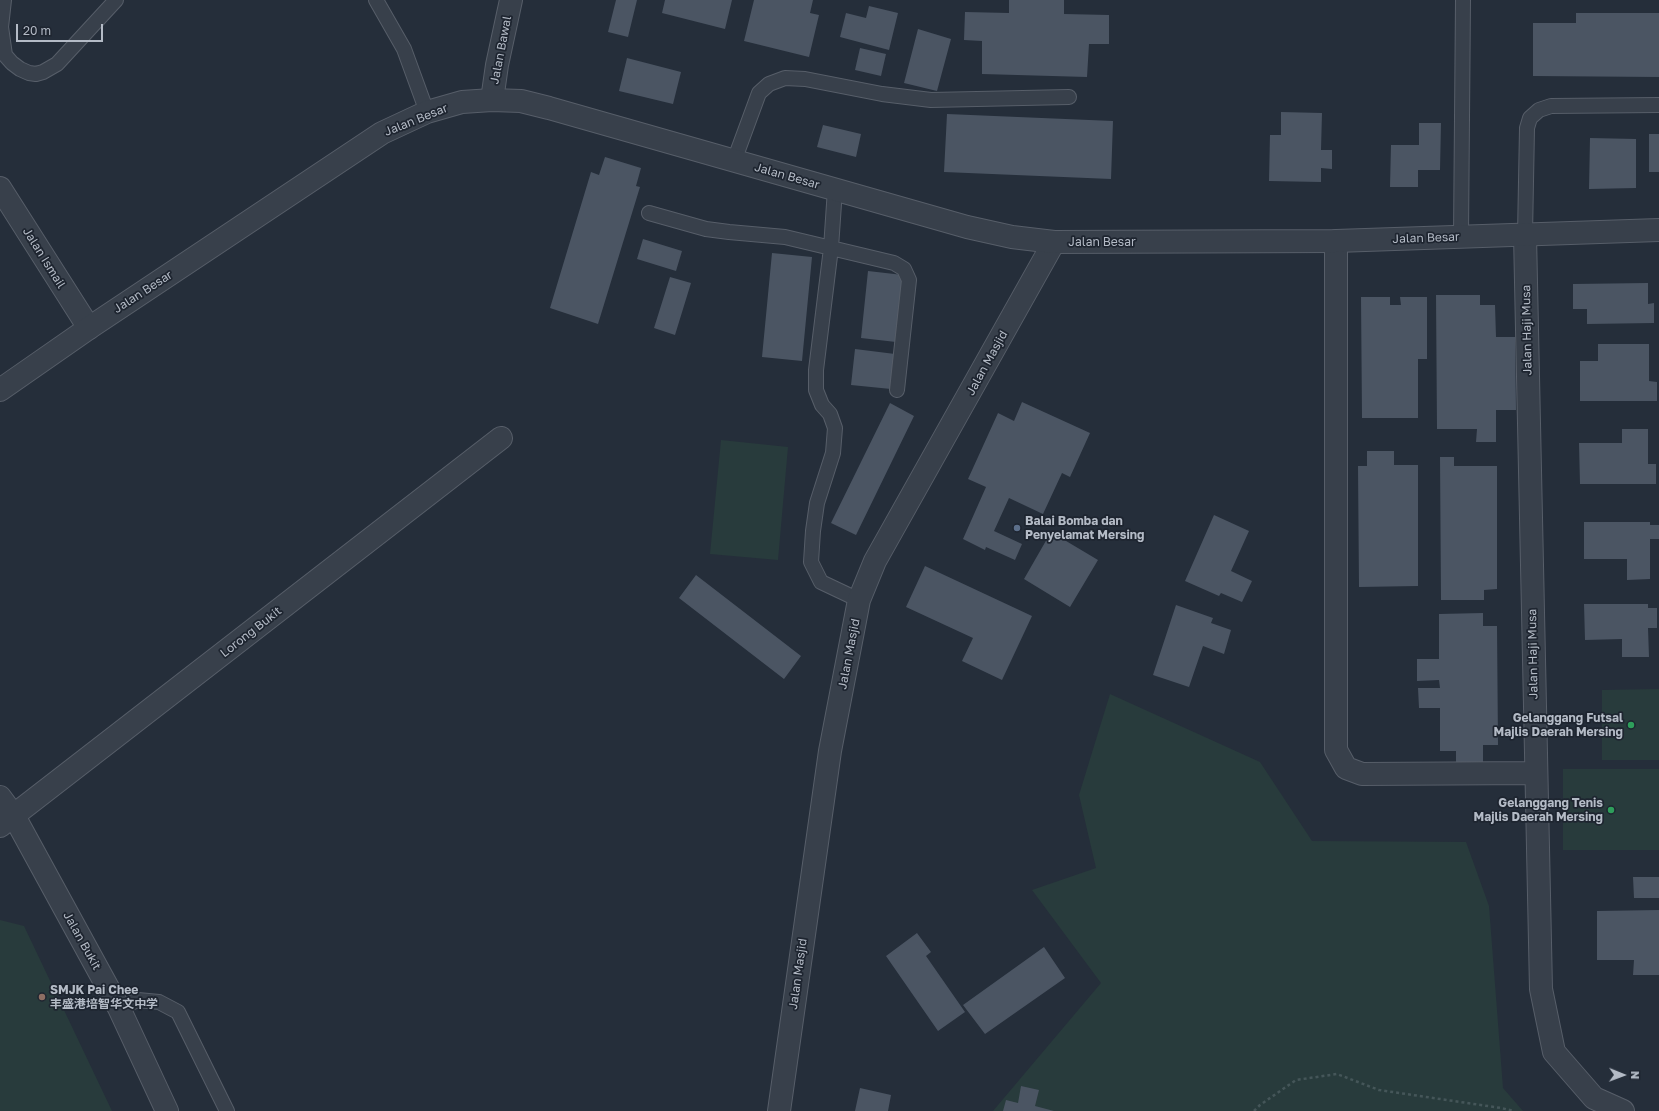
<!DOCTYPE html>
<meta charset="utf-8">
<style>
body{margin:0}
#map{position:relative;width:1659px;height:1111px;overflow:hidden;background:#252e3a;font-family:"Golos Text",sans-serif}
canvas{display:block}
.north{position:absolute;left:1603px;top:1055px;width:40px;height:40px;-webkit-text-stroke:3px #1e2530;paint-order:stroke;rotate:91deg;font-size:11px;font-weight:700;line-height:16px;text-align:center;color:#b4bbc6}
.north::after{content:'';display:block;margin:auto;width:14px;height:18px;background:#b4bbc6;clip-path:polygon(50% 0,100% 100%,50% 72%,0 100%)}
.scale{position:absolute;left:16px;top:24px;width:87px;height:18px;box-sizing:border-box;border:2px solid #b4bbc6;border-top:0;padding-left:5px;font-size:12px;line-height:14px;white-space:nowrap;color:#b4bbc6;-webkit-text-stroke:3px #1e2530;paint-order:stroke}
</style>
<div id="map">
<canvas width="1659" height="1111"></canvas>
<div class="north">N</div>
<div class="scale">20 m</div>
</div>
<script>
const context = document.querySelector('canvas').getContext('2d');
context.lineJoin = 'round';
function paint(path, color) { context.fillStyle = color; context.fill(path, 'evenodd'); }
const toPath = rows => new Path2D(rows.map(r => 'M' + r).join(''));
function trace(path, color, width, dash) { context.strokeStyle = color; context.lineWidth = width; context.lineCap = dash ? 'butt' : 'round'; context.setLineDash(dash || []); context.stroke(path); }
function label(font, color, halo, rows, align = 'center') {
  context.font = font + ' "Golos Text","Noto Sans SC",sans-serif'; context.lineWidth = 3.5; context.setLineDash([]); context.textBaseline = 'middle'; context.strokeStyle = halo; context.fillStyle = color; for (const [text, x, y, turn = 0] of rows) {
    context.save(); context.translate(x, y); context.rotate((+turn || 0) * Math.PI / 180); context.textAlign = isNaN(turn) ? turn : align; if (halo) context.strokeText(text, 0, 0); context.fillText(text, 0, 0); context.restore();
  }
}
paint(toPath([
 [721,440,788,447,778,560,710,554],
 [1659,689,1659,760,1602,760,1602,690],
 [1110,694,1260,762,1312,841,1466,842,1489,906,1503,1088,1523,1111,993,1111,1101,983,1032,890,1096,868,1079,795],
 [1563,769,1659,769,1659,850,1563,850],
 [0,920,24,926,112,1111,0,1111]
]), '#283b3c');
paint(toPath([
 [616,0,637,0,628,37,608,32],
 [665,0,732,0,725,29,662,13],
 [754,0,813,0,810,13,819,15,809,57,744,41],
 [1009,0,1064,0,1064,14,1109,15,1109,44,1089,44,1087,77,982,74,982,41,964,40,965,12,1009,13],
 [869,6,898,13,889,50,840,37,846,13,866,18],
 [1576,13,1659,13,1659,77,1533,76,1533,23,1576,23],
 [918,29,951,39,937,91,904,83],
 [860,48,886,54,881,76,855,70],
 [627,58,681,72,673,104,619,91],
 [1281,112,1322,113,1321,150,1332,150,1332,169,1321,168,1321,182,1269,181,1270,135,1281,135],
 [947,114,1113,121,1111,179,944,172],
 [1419,123,1441,123,1440,170,1418,170,1418,187,1390,187,1391,145,1419,145],
 [823,125,861,134,856,157,817,147],
 [1649,134,1659,134,1659,172,1649,172],
 [1590,138,1636,139,1636,188,1589,189],
 [605,157,641,168,636,186,640,187,598,324,550,308,591,172,599,175],
 [643,239,682,251,676,271,637,259],
 [772,253,812,257,802,361,762,357],
 [868,271,903,275,896,342,861,338],
 [670,277,691,283,675,335,654,328],
 [1648,283,1648,304,1654,303,1654,323,1587,324,1587,309,1573,309,1573,284],
 [1436,295,1480,295,1480,305,1495,305,1496,337,1515,337,1516,410,1496,410,1496,442,1476,442,1477,429,1437,429],
 [1361,297,1390,297,1390,305,1401,305,1400,297,1427,297,1427,359,1418,359,1418,418,1362,418],
 [1598,344,1649,344,1649,381,1657,382,1657,401,1580,401,1580,361,1598,361],
 [855,349,895,354,891,389,851,385],
 [1022,402,1090,433,1070,477,1062,473,1043,514,1009,498,994,531,1022,544,1015,560,986,547,985,550,963,539,986,487,968,479,998,413,1014,421],
 [890,403,914,416,856,535,831,523],
 [1622,429,1648,429,1648,464,1656,464,1656,484,1580,484,1579,443,1622,443],
 [1367,451,1394,451,1394,465,1418,465,1418,586,1359,587,1358,466,1367,466],
 [1440,457,1454,457,1454,466,1497,466,1497,589,1484,590,1484,600,1441,600],
 [1214,515,1249,531,1231,571,1252,581,1242,602,1221,593,1219,596,1185,581],
 [1584,522,1650,522,1650,525,1659,525,1659,539,1650,539,1650,579,1627,580,1627,559,1584,559],
 [1051,532,1098,560,1070,607,1024,579],
 [925,566,1032,616,1002,680,962,661,973,638,906,607],
 [696,575,801,656,784,679,679,598],
 [1584,604,1648,604,1648,608,1657,608,1657,628,1648,628,1649,657,1622,657,1622,639,1585,640],
 [1176,605,1213,618,1211,623,1231,630,1224,654,1203,646,1189,687,1153,675],
 [1483,613,1483,626,1497,626,1498,745,1483,745,1483,763,1456,763,1456,751,1440,751,1440,708,1419,708,1418,688,1440,688,1439,680,1417,681,1417,659,1439,659,1439,614],
 [1633,877,1659,877,1659,898,1634,898],
 [1659,910,1659,975,1633,975,1634,960,1597,960,1597,911],
 [917,933,931,952,926,956,965,1012,938,1031,886,956],
 [1044,947,1065,978,985,1034,963,1005],
 [1021,1086,1039,1090,1035,1106,1054,1111,1003,1111,1006,1100,1018,1103],
 [860,1088,891,1095,888,1111,855,1111]
]), '#4b5563');
const service = toPath([
 [4,0,1,27,5,55,12,63,20,69,29,73,36,74,43,72,57,64,116,0],
 [376,0,404,49,427,112],
 [734,161,759,93,769,84,785,78,805,79,882,94,931,100,1069,97],
 [835,189,831,248,816,370,816,390,822,405,830,414,835,428,833,453,817,503,813,531,811,562,821,582,859,600],
 [649,213,706,229,729,232,785,237,894,263,904,269,909,280,897,390],
 [1525,235,1527,128,1530,118,1539,110,1551,106,1659,105],
 [1461,236,1463,0],
 [119,1008,138,1000,159,1002,178,1012,227,1111]
]);
const minor = toPath([
 [492,100,497,65,511,0],
 [0,188,89,328],
 [1525,235,1541,989,1554,1052,1594,1098,1623,1111],
 [1336,241,1336,750,1346,768,1362,774,1536,773],
 [0,797,14,816,119,1008,167,1111],
 [0,826,501,438],
 [779,1111,830,751,859,600,875,561,1054,242]
]);
const tertiary = toPath([
 [0,390,89,328,382,133,427,112,462,102,492,100,521,101,549,108,967,227,1012,237,1054,242,1336,241,1659,230]
]);
trace(service, '#575e69', 16);
trace(minor, '#575e69', 24);
trace(tertiary, '#575e69', 24);
trace(toPath([
 [1254,1111,1260,1105,1296,1080,1337,1074,1379,1090,1501,1108,1514,1111]
]), '#455659', 2.5, [3, 3]);
trace(service, '#38404b', 14);
trace(minor, '#38404b', 22);
trace(tertiary, '#38404b', 22);
for (const [x, y, r, color] of [
 [1017,528,4,"#5c6f8a"],
 [1631,725,4,"#2e9e5b"],
 [1611,810,4,"#2e9e5b"],
 [42,997,4,"#8d6e63"]
]) { const dot = new Path2D(); dot.arc(x, y, r, 0, 2 * Math.PI); context.fillStyle = color; context.fill(dot); trace(dot, '#1e2530', 1.5); }
label('12px', '#b4bbc6', '#1e2530', [
 ["Jalan Bawal",501,50,-79],
 ["Jalan Besar",416,120,-22],
 ["Jalan Besar",787,176,16],
 ["Jalan Besar",1426,238,-2],
 ["Jalan Besar",1102,242],
 ["Jalan Ismail",44,258,58],
 ["Jalan Besar",143,292,-33],
 ["Jalan Haji Musa",1527,330,-91],
 ["Jalan Masjid",987,363,-61],
 ["Lorong Bukit",251,632,-38],
 ["Jalan Masjid",849,654,-79],
 ["Jalan Haji Musa",1533,654,-91],
 ["Jalan Bukit",82,941,61],
 ["Jalan Masjid",798,974,-82]
]);
label('bold 12px', '#b4bbc6', '#1e2530', [
 ["Balai Bomba dan",1025,521],
 ["Penyelamat Mersing",1025,535],
 ["Gelanggang Futsal",1623,718,"right"],
 ["Majlis Daerah Mersing",1623,732,"right"],
 ["Gelanggang Tenis",1603,803,"right"],
 ["Majlis Daerah Mersing",1603,817,"right"],
 ["SMJK Pai Chee",50,990],
 ["丰盛港培智华文中学",50,1004]
], 'left');
</script>
